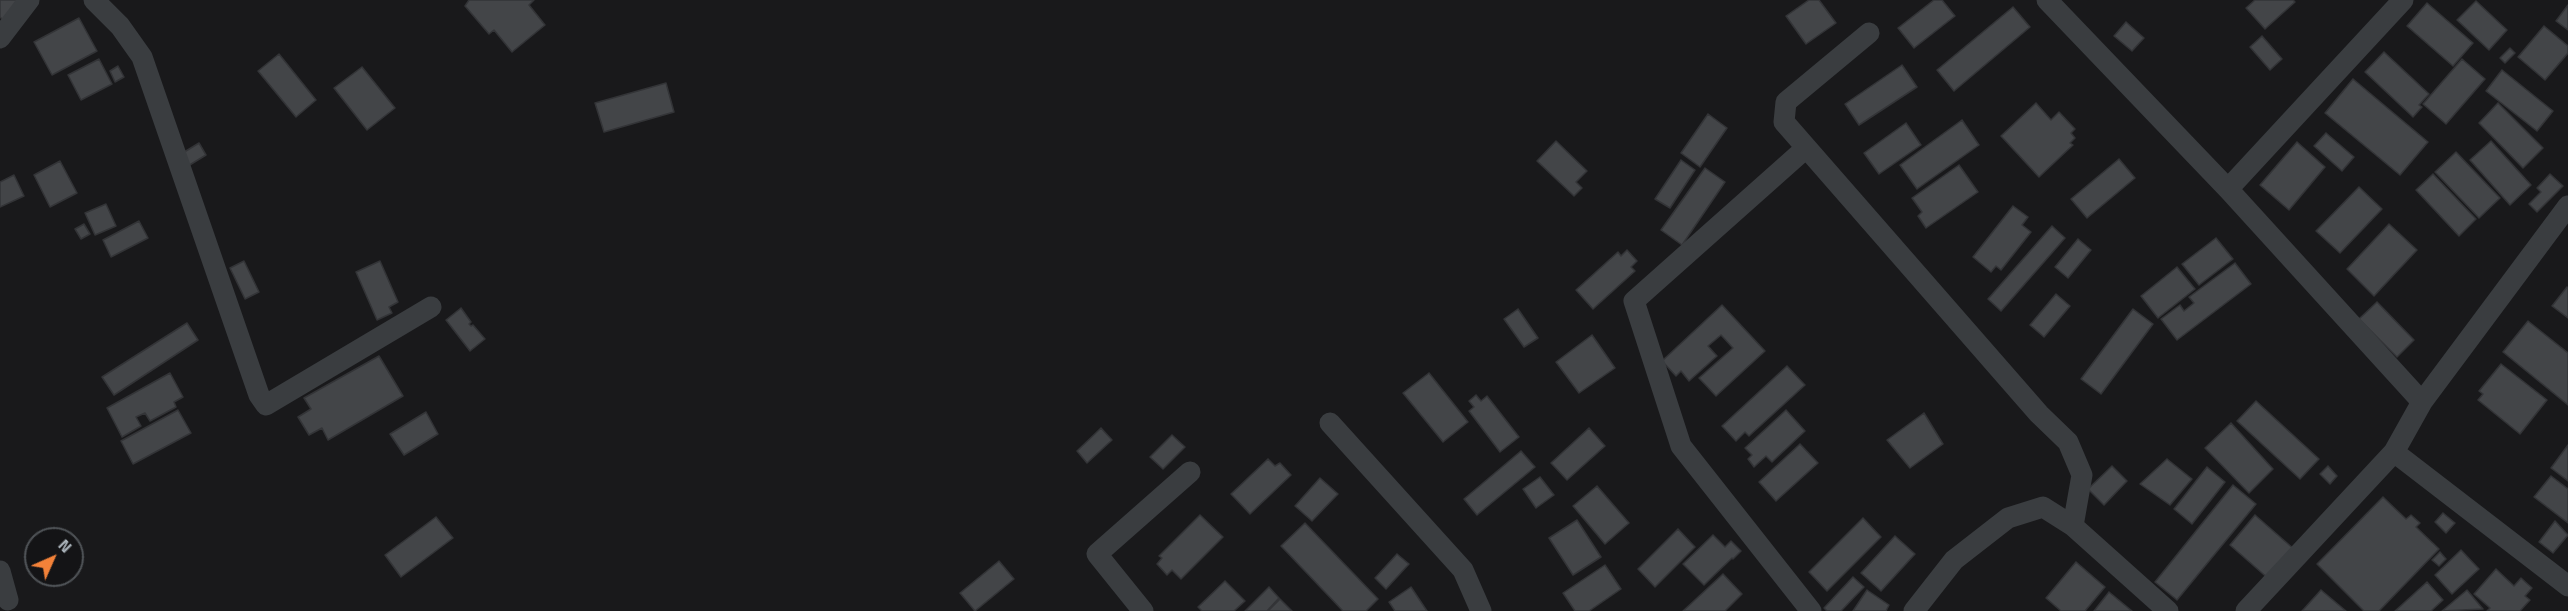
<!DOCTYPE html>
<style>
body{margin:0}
#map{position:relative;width:2568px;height:611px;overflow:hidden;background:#19191b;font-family:"Titillium Web",sans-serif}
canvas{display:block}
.north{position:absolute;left:24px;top:527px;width:60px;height:60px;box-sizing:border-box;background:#141416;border:2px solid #505458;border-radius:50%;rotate:45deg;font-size:16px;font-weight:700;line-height:24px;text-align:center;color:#abb4bb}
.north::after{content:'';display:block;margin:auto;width:21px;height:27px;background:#f38239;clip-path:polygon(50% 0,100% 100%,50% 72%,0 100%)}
</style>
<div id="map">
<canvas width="2568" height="611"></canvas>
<div class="north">N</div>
</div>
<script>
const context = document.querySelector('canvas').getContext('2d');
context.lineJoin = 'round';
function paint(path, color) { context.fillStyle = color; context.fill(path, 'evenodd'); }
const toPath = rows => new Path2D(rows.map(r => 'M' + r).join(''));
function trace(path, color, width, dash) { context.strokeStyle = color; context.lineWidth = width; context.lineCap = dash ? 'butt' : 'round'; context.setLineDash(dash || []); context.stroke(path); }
const building = toPath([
 [0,0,22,0,4,21,0,17,0,0],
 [469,0,534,0,529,5,545,25,512,52,494,30,489,34,465,6,469,0],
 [1809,0,1819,0,1836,23,1806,44,1786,16,1809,0],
 [1934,0,1942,0,1955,16,1914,48,1898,28,1934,0],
 [2255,0,2293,0,2295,2,2265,29,2246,8,2255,0],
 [2476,1,2507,30,2489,50,2457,20,2476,1],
 [2427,3,2473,43,2453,66,2407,26,2427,3],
 [2568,5,2568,30,2556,21,2568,5],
 [2013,7,2030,27,1954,91,1937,70,2013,7],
 [79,18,97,51,52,75,34,42,79,18],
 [2126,22,2144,38,2132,51,2114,36,2126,22],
 [2544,26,2568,46,2568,53,2545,80,2518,57,2544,26],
 [2262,36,2282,59,2270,70,2250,47,2262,36],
 [2510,48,2515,53,2505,63,2500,58,2510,48],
 [2384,52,2429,94,2419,105,2422,107,2413,117,2365,72,2384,52],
 [279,54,316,100,296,117,258,71,279,54],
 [99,59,112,84,81,100,68,75,99,59],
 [2462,59,2485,79,2446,124,2423,104,2462,59],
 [1902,65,1917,87,1859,125,1845,104,1902,65],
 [118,66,124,77,115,82,110,71,118,66],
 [362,67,395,108,367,130,334,88,362,67],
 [2502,70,2553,111,2537,131,2486,91,2502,70],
 [2353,79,2428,142,2400,175,2325,113,2353,79],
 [666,83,674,112,604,132,595,103,666,83],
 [2036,103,2051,120,2059,112,2075,129,2071,133,2075,138,2070,143,2073,145,2039,177,2001,136,2036,103],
 [2498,103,2543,148,2523,168,2479,123,2498,103],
 [1708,114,1727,128,1700,167,1681,153,1708,114],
 [1962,120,1979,145,1917,189,1900,165,1962,120],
 [1906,123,1921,145,1879,174,1864,153,1906,123],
 [2326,133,2354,157,2342,171,2314,146,2326,133],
 [1556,141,1587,171,1576,182,1582,188,1574,196,1537,161,1556,141],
 [2491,141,2531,185,2510,205,2470,160,2491,141],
 [2297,142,2325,167,2289,210,2260,185,2297,142],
 [199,143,206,155,188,166,181,154,199,143],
 [2456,152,2500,198,2479,218,2435,172,2456,152],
 [2119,159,2135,178,2087,218,2071,199,2119,159],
 [1681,160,1695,170,1670,208,1655,199,1681,160],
 [60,161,77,193,50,207,34,175,60,161],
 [1959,165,1978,192,1926,228,1918,216,1922,212,1912,198,1959,165],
 [1705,168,1725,182,1682,245,1661,230,1705,168],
 [2433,174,2476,219,2459,236,2416,190,2433,174],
 [2550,174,2563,186,2537,212,2529,204,2541,192,2537,188,2550,174],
 [14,175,24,196,0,207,0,182,14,175],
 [2359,187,2382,209,2340,253,2316,231,2359,187],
 [106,204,116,226,95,235,85,213,106,204],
 [2013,206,2028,217,2022,225,2031,232,2001,270,1996,266,1991,272,1973,257,2013,206],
 [139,221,148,238,111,257,103,240,139,221],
 [84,224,90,234,81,239,75,229,84,224],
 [2389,224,2417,250,2374,296,2347,269,2389,224],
 [2052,226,2065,238,2001,311,1988,299,2052,226],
 [2216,238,2233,259,2199,285,2182,264,2216,238],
 [2078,239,2091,250,2068,278,2055,267,2078,239],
 [1627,250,1637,261,1631,267,1635,271,1593,309,1576,290,1618,252,1621,256,1627,250],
 [244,261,259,292,245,299,230,268,244,261],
 [380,261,398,302,389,307,392,313,377,320,356,272,380,261],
 [2235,263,2251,284,2177,340,2161,319,2180,305,2184,311,2194,303,2189,297,2235,263],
 [2177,267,2195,289,2158,318,2141,296,2177,267],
 [2567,287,2568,288,2568,318,2552,306,2567,287],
 [2056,294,2070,306,2044,337,2030,325,2056,294],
 [2377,302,2414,340,2397,357,2359,319,2377,302],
 [1722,305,1765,351,1716,396,1699,378,1733,348,1721,335,1708,346,1717,356,1689,381,1681,371,1676,376,1662,361,1722,305],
 [461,308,471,322,469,324,471,326,473,325,485,339,470,351,446,320,461,308],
 [1518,309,1538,338,1524,347,1504,319,1518,309],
 [2133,309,2153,324,2101,394,2081,379,2133,309],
 [2528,321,2568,353,2568,405,2503,352,2528,321],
 [187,323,198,340,114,395,102,377,187,323],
 [1592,335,1615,368,1579,393,1556,362,1592,335],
 [379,356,403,396,328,440,322,428,309,435,298,417,311,409,304,398,379,356],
 [2501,364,2547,400,2520,434,2478,400,2483,394,2479,391,2501,364],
 [1787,366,1805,385,1749,436,1745,432,1736,441,1722,426,1787,366],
 [170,373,183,397,174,402,176,407,150,421,145,413,136,417,141,426,122,437,107,408,170,373],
 [1429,373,1468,422,1443,442,1403,393,1429,373],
 [1476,395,1481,401,1487,396,1519,437,1500,452,1469,411,1474,407,1469,401,1476,395],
 [2256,401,2319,459,2300,479,2237,421,2256,401],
 [178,410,191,433,133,464,121,441,178,410],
 [1786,410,1805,431,1772,462,1766,456,1754,467,1748,459,1752,455,1745,448,1786,410],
 [426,412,438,434,404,455,390,434,426,412],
 [1924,413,1943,444,1910,468,1887,440,1924,413],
 [2231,423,2273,469,2249,493,2205,448,2231,423],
 [1101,428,1112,440,1087,463,1077,451,1101,428],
 [1589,428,1605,446,1567,480,1551,463,1589,428],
 [1172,435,1185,447,1163,469,1150,457,1172,435],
 [1800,444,1818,463,1776,501,1759,482,1800,444],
 [2568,445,2568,481,2551,468,2568,445],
 [1521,451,1535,467,1477,515,1464,499,1521,451],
 [1268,459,1275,466,1280,463,1291,475,1250,514,1231,494,1268,459],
 [2167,459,2192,479,2170,505,2140,484,2167,459],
 [2112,466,2127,481,2104,505,2088,489,2112,466],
 [2328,466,2337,476,2330,484,2320,474,2328,466],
 [2207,467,2225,482,2192,524,2174,509,2207,467],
 [2551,476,2568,489,2568,523,2534,497,2551,476],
 [1540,477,1554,495,1536,508,1523,489,1540,477],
 [1320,478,1338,494,1312,521,1295,506,1320,478],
 [2233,485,2256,504,2177,600,2155,582,2233,485],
 [1597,486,1629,523,1605,544,1573,506,1597,486],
 [2383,497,2406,519,2411,515,2420,523,2416,527,2439,549,2379,611,2364,611,2317,564,2383,497],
 [2443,513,2455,523,2446,533,2435,522,2443,513],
 [1200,515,1223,537,1181,579,1172,570,1167,575,1157,564,1162,558,1159,556,1200,515],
 [2255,515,2295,550,2270,580,2230,545,2255,515],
 [436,517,453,538,401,577,385,555,436,517],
 [1863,518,1881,537,1827,591,1809,572,1863,518],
 [1577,520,1601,557,1573,575,1549,538,1577,520],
 [2555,521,2568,535,2553,553,2539,542,2555,521],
 [1305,523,1378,599,1366,611,1343,611,1281,546,1305,523],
 [1678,529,1695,547,1655,587,1638,569,1678,529],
 [1713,535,1725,547,1731,541,1741,551,1733,559,1732,558,1704,585,1683,564,1713,535],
 [1895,536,1915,554,1881,591,1861,573,1895,536],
 [2461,550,2479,569,2452,594,2435,575,2461,550],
 [2440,552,2446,559,2439,566,2432,560,2440,552],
 [1397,554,1409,564,1386,589,1375,578,1397,554],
 [999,561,1014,579,975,611,960,593,999,561],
 [2076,562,2105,587,2085,611,2061,611,2046,598,2076,562],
 [1605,565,1621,589,1589,611,1575,611,1563,593,1605,565],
 [2496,569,2514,586,2521,578,2532,588,2525,596,2530,600,2520,611,2487,611,2490,608,2474,594,2496,569],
 [1723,574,1742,594,1725,611,1683,611,1723,574],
 [1853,577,1864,587,1841,611,1827,611,1824,608,1853,577],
 [1225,581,1245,601,1234,611,1202,611,1198,607,1225,581],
 [2427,582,2443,600,2431,611,2395,611,2427,582],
 [1269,587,1279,598,1267,611,1245,611,1269,587],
 [1411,587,1427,611,1395,611,1389,602,1411,587],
 [1867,590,1889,605,1886,611,1853,611,1867,590],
 [2321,590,2346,611,2302,611,2321,590],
 [2467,590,2483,609,2442,611,2467,590],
 [2109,592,2132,611,2094,611,2109,592],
 [1280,599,1292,611,1268,611,1280,599]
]);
paint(building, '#434548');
trace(building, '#333437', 1.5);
trace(toPath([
 [94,0,120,26,142,57,259,395,266,405,431,307],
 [2047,0,2228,189,2422,402],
 [1869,33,1786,102,1784,122,2039,414,2068,442,2082,475,2073,526],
 [0,38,29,0],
 [1806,148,1634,301,1681,446,1811,611],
 [2228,189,2403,0],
 [1330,423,1463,570,1481,611],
 [2394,452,2568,586],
 [0,571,8,600],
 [1143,611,1097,554,1190,472],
 [1914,611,1954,560,2008,518,2043,507,2073,526,2168,611],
 [2246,611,2394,452,2422,402,2568,206]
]), '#3a3d40', 21);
</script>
